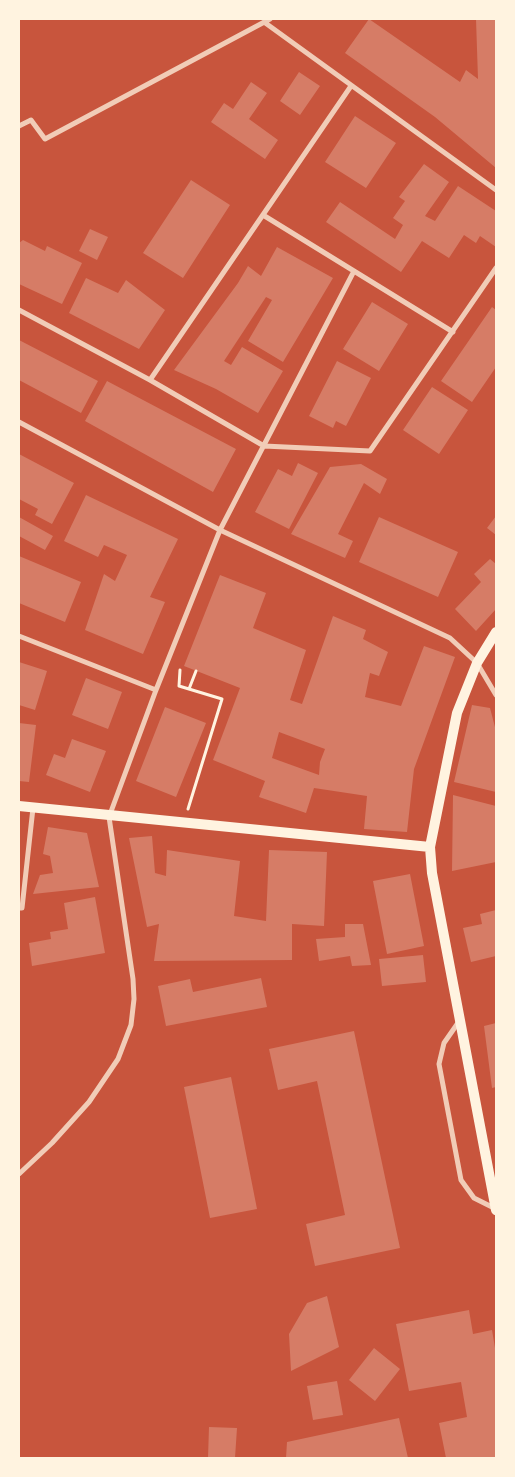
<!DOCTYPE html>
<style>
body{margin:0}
#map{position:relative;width:515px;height:1477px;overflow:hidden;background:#c8553d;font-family:"Work Sans",sans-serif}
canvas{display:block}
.frame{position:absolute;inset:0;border:20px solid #fff3e0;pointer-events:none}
</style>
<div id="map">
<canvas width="515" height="1477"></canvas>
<div class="frame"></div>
</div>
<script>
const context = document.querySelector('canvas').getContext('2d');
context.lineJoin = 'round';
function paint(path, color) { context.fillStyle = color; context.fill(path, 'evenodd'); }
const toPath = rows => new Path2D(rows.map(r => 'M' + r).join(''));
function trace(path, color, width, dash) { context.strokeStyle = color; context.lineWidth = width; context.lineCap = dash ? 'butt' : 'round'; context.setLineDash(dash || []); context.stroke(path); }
paint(toPath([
 [369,19,460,82,466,70,478,79,476,19,496,19,496,168,435,117,345,53],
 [299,72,320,86,300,115,280,101],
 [251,82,267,93,249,119,278,140,265,159,211,122,224,103,233,109],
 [355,116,396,143,366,188,325,162],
 [424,164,449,182,425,216,435,221,458,186,496,211,496,247,480,236,476,243,464,235,449,258,422,241,401,272,326,222,340,202,395,239,403,225,393,218,405,201,399,197],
 [191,180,230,205,183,278,143,253],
 [90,229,108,237,97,260,79,251],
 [23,240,45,251,47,246,82,263,62,304,19,284,19,243],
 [277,247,333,278,283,362,248,341,272,300,266,297,224,361,231,365,242,347,283,371,258,413,216,389,174,370,238,283,248,266,261,276],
 [86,278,118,293,126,280,165,310,139,349,69,313],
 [372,302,408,324,379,371,343,349],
 [492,307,496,310,496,367,472,402,441,381],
 [19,340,98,381,81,413,19,380],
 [337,361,371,378,346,426,336,421,333,428,309,416],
 [107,381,236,449,213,492,85,421],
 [432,387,468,410,439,454,403,430],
 [19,454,74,483,52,524,35,515,38,509,19,499],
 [298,463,318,473,289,529,255,512,278,469,292,476],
 [361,464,387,479,380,494,364,483,338,534,353,541,345,558,291,534,330,467],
 [86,495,178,539,150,597,165,602,143,654,85,630,104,574,115,581,127,555,104,545,98,557,64,541],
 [496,516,496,535,487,528],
 [19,517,53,536,45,550,19,536],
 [379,517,458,552,438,597,359,562],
 [19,556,81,582,65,622,19,603],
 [490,559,496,564,496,609,476,631,455,609,481,582,474,574],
 [220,575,266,593,253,628,306,650,290,700,302,704,333,616,366,630,363,639,388,652,379,676,370,673,365,697,401,706,424,646,455,657,414,769,407,832,364,829,367,796,314,788,306,813,259,797,265,781,213,760,240,688,184,666],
 [279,732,325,749,320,762,319,775,272,758],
 [19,662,47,671,35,710,19,705],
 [86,678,122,692,108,729,72,715],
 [472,705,490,708,496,731,496,792,454,782],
 [165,707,206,723,176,797,136,781],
 [19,723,36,725,29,782,19,781],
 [72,739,106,751,90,792,46,775,54,754,65,758],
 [453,795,496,806,496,862,452,871],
 [48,827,87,833,99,887,33,894,40,875,53,873,50,856,43,854],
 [152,836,155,873,166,876,167,850,240,861,234,916,266,921,269,850,327,852,324,926,292,924,292,960,154,961,159,924,147,927,129,838],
 [410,874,424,946,387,954,373,881],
 [95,897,105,953,32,966,29,943,51,939,50,932,68,929,64,903],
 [496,910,496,956,471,962,463,928,482,924,480,914],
 [345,924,363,924,371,965,352,966,350,956,319,961,316,939,345,937],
 [423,955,426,982,382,986,379,959],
 [261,978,267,1007,166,1026,158,986,190,979,193,992],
 [496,1023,496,1087,492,1088,484,1026],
 [354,1031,400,1248,315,1266,306,1224,345,1215,317,1081,278,1090,269,1049],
 [231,1077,257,1209,210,1218,184,1087],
 [327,1296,339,1347,291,1371,289,1334,307,1303],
 [469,1310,473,1334,492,1330,496,1354,496,1457,446,1458,439,1423,467,1417,461,1382,409,1391,396,1324],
 [374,1348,400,1369,375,1401,349,1380],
 [337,1381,343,1415,313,1420,307,1386],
 [399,1418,408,1458,286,1458,287,1442],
 [209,1427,237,1428,235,1458,208,1458]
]), '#d67c66');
trace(toPath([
 [180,670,179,686,222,699,188,809],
 [189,689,196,671]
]), '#fff3e0', 3);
trace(toPath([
 [264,22,496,190],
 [19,126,31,120,45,139,270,19],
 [263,215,453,332],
 [19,310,150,380,264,446,370,451,496,268],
 [150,380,351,86],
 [19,422,220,530,450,638,477,663,496,695],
 [19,636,156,690],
 [19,908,22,908,33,808],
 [460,1020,444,1043,439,1064,461,1180,474,1198,496,1209],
 [19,1174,52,1143,89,1102,118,1059,131,1025,134,999,133,979,109,817,156,690,220,530,354,271]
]), '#f1ccb7', 5);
trace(toPath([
 [496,632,477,663,457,713,430,847,432,873,496,1210],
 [19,806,430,847]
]), '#fff3e0', 10);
</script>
